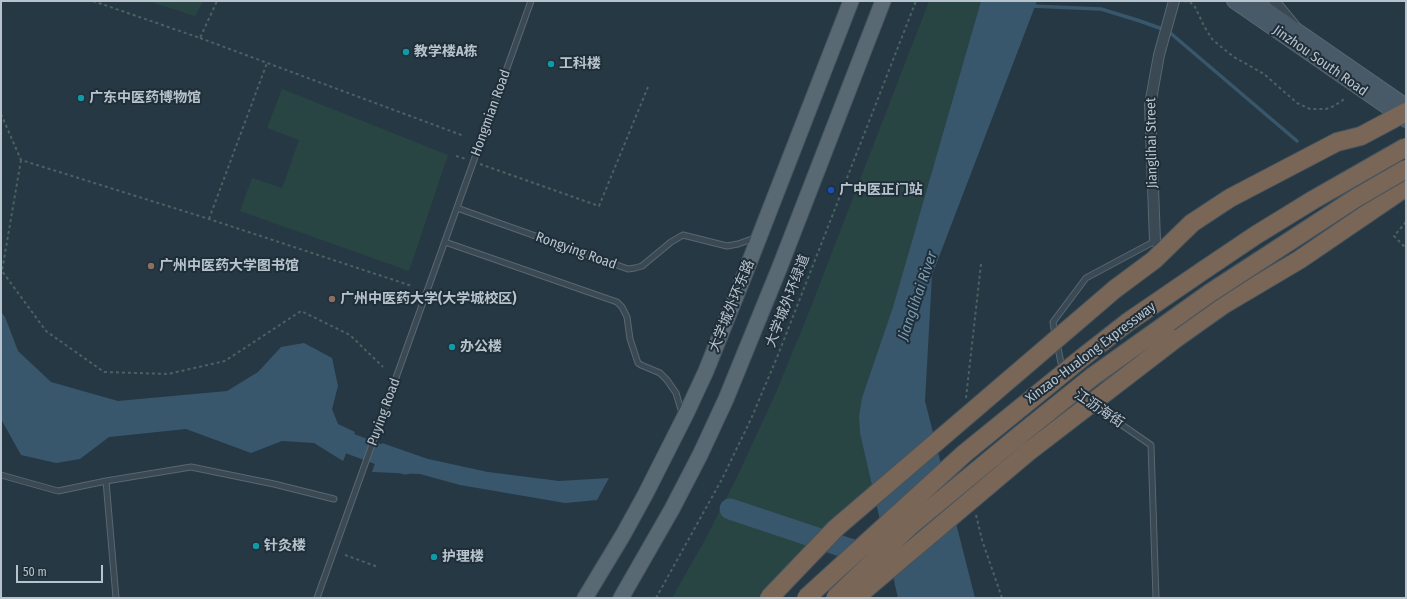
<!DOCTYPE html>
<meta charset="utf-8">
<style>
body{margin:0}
#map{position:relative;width:1407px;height:599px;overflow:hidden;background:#263844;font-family:"Fira Sans Condensed",sans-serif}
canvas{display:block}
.frame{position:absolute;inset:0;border:2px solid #b8c4cd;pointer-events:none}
.scale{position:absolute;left:16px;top:565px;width:87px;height:18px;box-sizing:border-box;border:2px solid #b8c4cd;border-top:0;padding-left:5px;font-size:12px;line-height:14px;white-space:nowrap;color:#b8c4cd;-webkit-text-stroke:3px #1f2e39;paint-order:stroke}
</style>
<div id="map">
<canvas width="1407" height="599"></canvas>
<div class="frame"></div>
<div class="scale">50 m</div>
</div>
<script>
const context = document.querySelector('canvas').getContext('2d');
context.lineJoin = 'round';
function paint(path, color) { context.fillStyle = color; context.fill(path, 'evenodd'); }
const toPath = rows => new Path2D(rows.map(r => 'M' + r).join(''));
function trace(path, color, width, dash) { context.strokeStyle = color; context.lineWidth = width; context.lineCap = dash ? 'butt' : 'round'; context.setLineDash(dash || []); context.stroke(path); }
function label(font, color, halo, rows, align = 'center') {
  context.font = font + ' "Fira Sans Condensed","Noto Sans SC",sans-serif'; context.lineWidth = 4; context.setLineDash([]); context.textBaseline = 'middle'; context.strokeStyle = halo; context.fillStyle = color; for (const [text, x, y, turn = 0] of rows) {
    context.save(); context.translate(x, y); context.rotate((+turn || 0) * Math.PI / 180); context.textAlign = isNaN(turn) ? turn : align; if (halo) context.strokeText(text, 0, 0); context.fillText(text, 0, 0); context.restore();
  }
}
paint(toPath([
 [148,1,203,1,195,16],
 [929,1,981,1,893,307,869,379,859,416,860,433,875,498,767,598,672,598,706,538,736,479,774,397,807,317],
 [282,89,448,155,409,271,240,211,252,178,282,188,299,140,267,128]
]), '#284544');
paint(toPath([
 [981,1,1037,1,932,275,925,401,975,598,898,598,865,455,860,433,859,416,862,398,893,307],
 [1,312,5,317,18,351,51,382,118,401,227,391,258,372,281,347,304,343,332,358,338,386,332,409,338,424,355,432,343,461,314,443,282,441,251,453,186,429,109,437,80,459,56,463,21,455,1,419],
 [382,443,428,459,488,472,559,481,609,478,597,500,565,503,460,485,420,474,372,472]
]), '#39576c');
trace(toPath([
 [1030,6,1101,9,1140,21,1168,31,1297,141]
]), '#39576c', 3.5);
trace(toPath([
 [324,434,405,464],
 [730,509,874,557]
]), '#39576c', 21);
const lane = toPath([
 [457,208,628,269,635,268,642,266,671,242,683,235,727,246,738,244,755,238],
 [445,242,617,302,622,307,627,317,630,339,638,363,641,365,660,373,667,380,676,393,682,413],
 [1055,335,1053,322,1086,278,1155,241],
 [1057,343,1062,368],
 [1077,394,1151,445,1156,598],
 [1,475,58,491,106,481,116,598],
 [106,481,191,467,274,484,334,499],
 [317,598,531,1]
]);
const street = toPath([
 [1274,1,1294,25],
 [1155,241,1150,105,1159,55,1174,1]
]);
const secondary = toPath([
 [1234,1,1406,120],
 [1254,1,1406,106]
]);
const primary = toPath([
 [585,598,623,535,645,495,686,414,706,371,744,276,851,1],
 [621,598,672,509,700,455,726,399,779,269,883,1]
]);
const highway = toPath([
 [1115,289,1154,260,1192,223,1230,198,1337,142,1361,136,1406,112],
 [1175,339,1223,305,1299,260,1406,187]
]);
trace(lane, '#596771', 7);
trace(street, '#596771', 12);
trace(secondary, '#596771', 16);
trace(primary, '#475560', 17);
trace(highway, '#45545e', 20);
trace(toPath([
 [93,1,200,38,217,1],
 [1184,1,1190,2,1195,7,1204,26,1212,39,1220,46,1234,57,1264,74,1297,103,1310,109,1326,109,1334,106,1346,98],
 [200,38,464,136],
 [1,114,21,160,209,219,412,286],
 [456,156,466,159],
 [21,160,2,271,46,331,104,372,168,374,225,361,301,311,350,335,383,367],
 [480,164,599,206,648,87],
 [209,219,267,63],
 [1406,222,1394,236,1406,248],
 [966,398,981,264],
 [976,515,982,540,1002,598],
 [345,555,378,567],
 [656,598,722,479,751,419,778,355,916,1]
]), '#486361', 2, [3, 3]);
trace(lane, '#3a4954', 5);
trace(street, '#3a4954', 10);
trace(secondary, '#485967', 14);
trace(primary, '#596974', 15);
trace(highway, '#7a6657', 18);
const highwayBridge = toPath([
 [769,598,836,528,1115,289],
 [806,598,965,453,1082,358,1128,322,1204,270,1256,235,1313,200,1406,147],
 [835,598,911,525,1020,435,1092,377,1210,293,1356,198,1406,169],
 [855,598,1028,452,1175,339]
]);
trace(highwayBridge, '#45545e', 20, []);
trace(highwayBridge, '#7a6657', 18);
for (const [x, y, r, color] of [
 [406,52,4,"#0f9aa8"],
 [551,64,4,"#0f9aa8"],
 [81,98,4,"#0f9aa8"],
 [831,190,4,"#1a4fb4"],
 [151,266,4,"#8d6e63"],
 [332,299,4,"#8d6e63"],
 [452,347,4,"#0f9aa8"],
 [256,546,4,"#0f9aa8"],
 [434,557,4,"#0f9aa8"]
]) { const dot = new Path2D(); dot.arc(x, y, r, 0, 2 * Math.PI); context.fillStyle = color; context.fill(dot); trace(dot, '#1f2e39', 1.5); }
label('bold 14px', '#b8c4cd', '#1f2e39', [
 ["教学楼A栋",414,52],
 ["工科楼",559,64],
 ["广东中医药博物馆",89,98],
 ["广中医正门站",839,190],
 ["广州中医药大学图书馆",159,266],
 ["广州中医药大学(大学城校区)",340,299],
 ["办公楼",460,347],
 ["针灸楼",264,546],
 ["护理楼",442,557]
], 'left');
label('14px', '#b8c4cd', '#1f2e39', [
 ["Jinzhou South Road",1320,61,35],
 ["Hongmian Road",491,113,-70],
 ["Jianglihai Street",1152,143,-91],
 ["Rongying Road",576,251,20],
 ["大学城外环绿道",788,301,-69],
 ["大学城外环东路",732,306,-68],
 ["Xinzao-Hualong Expressway",1091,353,-37],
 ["江沥海街",1099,409,34],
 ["Puying Road",384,412,-70]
]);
label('italic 15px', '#779ab1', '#1f2e39', [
 ["Jianglihai River",918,296,-71]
]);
</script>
